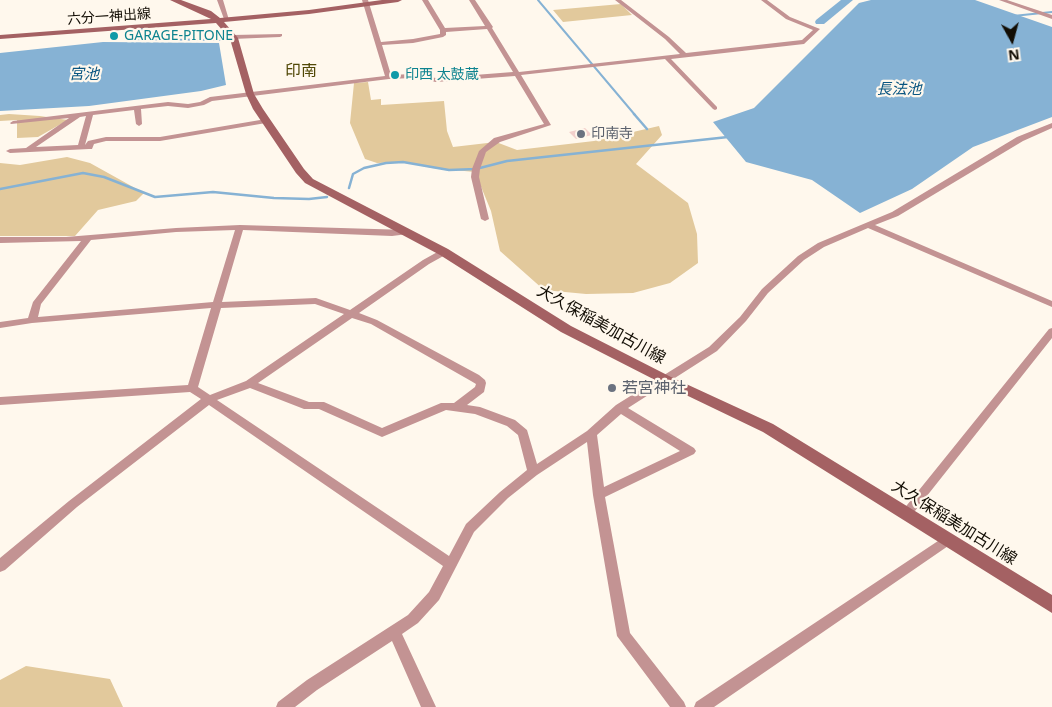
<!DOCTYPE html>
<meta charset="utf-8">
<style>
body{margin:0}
#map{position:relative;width:1052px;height:707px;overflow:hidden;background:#fff8ed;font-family:"Noto Sans",sans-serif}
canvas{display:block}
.north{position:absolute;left:987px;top:15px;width:50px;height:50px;-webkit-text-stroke:4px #fff8ed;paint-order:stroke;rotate:173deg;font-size:14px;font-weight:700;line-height:20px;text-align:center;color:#120d04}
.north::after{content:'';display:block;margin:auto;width:18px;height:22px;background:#120d04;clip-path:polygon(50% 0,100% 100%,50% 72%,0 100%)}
</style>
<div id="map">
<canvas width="1052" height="707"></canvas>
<div class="north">N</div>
</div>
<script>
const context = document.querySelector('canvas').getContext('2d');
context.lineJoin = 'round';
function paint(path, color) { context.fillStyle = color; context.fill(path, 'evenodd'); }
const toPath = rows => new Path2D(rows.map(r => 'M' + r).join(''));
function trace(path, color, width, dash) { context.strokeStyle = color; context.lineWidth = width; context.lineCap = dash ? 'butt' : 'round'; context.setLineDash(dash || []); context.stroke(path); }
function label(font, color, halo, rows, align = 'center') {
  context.font = font + ' "Noto Sans","Noto Sans JP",sans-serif'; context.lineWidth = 4.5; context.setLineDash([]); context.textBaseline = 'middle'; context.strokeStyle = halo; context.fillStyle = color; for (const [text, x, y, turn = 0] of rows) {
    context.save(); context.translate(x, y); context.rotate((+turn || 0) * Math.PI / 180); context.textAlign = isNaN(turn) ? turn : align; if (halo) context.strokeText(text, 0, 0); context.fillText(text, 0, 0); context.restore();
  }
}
paint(toPath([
 [621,4,632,15,563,22,553,10],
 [368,82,371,100,381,99,381,105,444,101,447,131,453,147,496,142,517,150,594,141,659,126,662,135,636,164,688,203,697,234,698,263,670,283,633,293,586,294,544,290,500,251,491,211,475,172,432,168,405,162,377,163,365,159,350,123,354,83],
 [9,114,40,116,68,120,38,137,17,138,17,120,0,121,0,115],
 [67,157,90,163,144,193,136,201,98,210,75,236,0,236,0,163,20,165],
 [26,666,110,679,123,707,0,707,0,680]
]), '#e2c99c');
paint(toPath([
 [871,0,975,0,1052,27,1052,117,973,147,912,189,860,213,812,180,746,162,713,122,754,108,859,3],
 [103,42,219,43,226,85,201,91,89,106,0,111,0,53]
]), '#86b2d4');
trace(toPath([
 [538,0,635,115],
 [1013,16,1052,12],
 [127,39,229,40],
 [139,39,142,28]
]), '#86b2d4', 2);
trace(toPath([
 [634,114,647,129],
 [349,188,353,174,364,168,386,163,403,162,449,170,476,169,507,161,728,137],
 [0,189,83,173,104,177,155,197,213,192,274,198,309,199,327,197]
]), '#86b2d4', 2.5);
paint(toPath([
 [841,0,853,0,824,24,816,24,815,22,816,20,841,0]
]), '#86b2d4');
paint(toPath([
 [585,128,592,135,576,139,569,132]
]), '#f3d0cc');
paint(toPath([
 [217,0,223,0,229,20,224,19,217,0],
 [362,0,368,0,381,42,413,39,440,34,440,30,422,0,428,0,445,28,485,26,469,0,475,0,493,27,492,28,519,72,680,54,665,39,615,0,621,0,669,37,686,53,802,40,813,30,786,19,761,0,767,0,790,17,820,29,804,44,671,59,717,107,717,109,715,110,713,109,665,59,521,75,551,125,500,142,486,152,480,169,479,177,489,219,485,221,481,219,471,177,472,169,479,151,494,138,544,124,515,76,436,82,412,78,389,79,212,101,204,105,188,108,168,106,141,109,142,124,139,126,136,124,134,110,93,115,85,145,88,141,106,137,160,137,266,119,269,121,266,123,160,141,106,141,94,144,92,149,89,149,10,153,6,151,10,149,26,148,69,118,11,124,10,123,13,121,168,102,188,104,200,102,210,97,385,76,362,0],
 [487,29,513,72,436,78,412,74,391,75,382,45,413,43,443,37,446,35,446,32,487,29],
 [86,116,78,145,36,147,80,117,86,116],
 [999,0,1007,0,1052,15,1052,19,999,0],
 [282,34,282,36,280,37,233,39,230,37,233,35,282,34],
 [1052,123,1052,128,1023,141,898,216,875,225,1052,301,1052,307,868,228,824,247,804,260,768,293,746,321,717,351,628,408,694,448,696,451,694,454,605,497,630,633,684,702,686,707,670,707,617,636,593,495,587,442,537,475,508,498,474,532,439,600,418,623,402,634,436,707,421,707,392,641,317,690,295,707,276,707,278,702,307,680,408,615,429,592,443,566,209,405,77,507,5,570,0,572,0,558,69,501,201,399,190,392,0,405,0,397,188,385,211,308,32,323,0,328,0,322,28,318,33,302,81,241,0,243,0,237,66,237,176,228,240,225,408,230,408,234,392,236,243,230,222,302,316,298,350,310,423,260,441,250,447,250,448,252,447,254,429,264,359,313,377,320,479,375,485,380,486,383,484,392,467,405,480,407,515,420,527,430,537,464,587,431,616,405,709,347,740,317,762,289,798,256,818,243,892,212,1017,137,1052,123],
 [235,230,213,302,38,317,41,304,91,240,176,232,235,230],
 [315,304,344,314,246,381,210,395,198,387,221,308,315,304],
 [352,318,371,324,471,381,476,384,475,387,454,403,441,403,382,428,324,402,309,402,258,383,352,318],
 [250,388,304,409,319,409,382,437,446,410,475,414,507,426,518,435,527,470,500,492,466,524,449,556,217,400,250,388],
 [621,414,680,451,604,487,597,435,621,414],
 [1052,328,1052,338,911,516,907,518,903,516,901,513,903,510,1049,329,1052,328],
 [947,535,951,536,953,540,951,544,714,707,694,707,696,702,947,535]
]), '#c39393');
paint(toPath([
 [170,0,181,0,211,11,220,18,309,10,382,0,402,0,398,2,309,14,224,22,238,38,254,94,263,109,304,169,313,179,448,249,571,326,671,377,773,424,1052,595,1052,613,763,432,661,383,561,332,440,255,305,183,296,173,253,109,246,94,230,39,216,23,0,39,0,35,211,19,170,0]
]), '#a46163');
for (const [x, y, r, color] of [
 [114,36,5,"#0f9aa8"],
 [395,75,5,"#0f9aa8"],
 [581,134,5,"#6b7280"],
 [612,388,5,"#6b7280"]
]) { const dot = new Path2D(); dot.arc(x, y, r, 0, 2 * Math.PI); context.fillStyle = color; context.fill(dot); trace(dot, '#fff8ed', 2); }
label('14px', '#120d04', '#fff8ed', [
 ["六分一神出線",109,17,-4]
]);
label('14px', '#0d838f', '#fff8ed', [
 ["GARAGE-PITONE",124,36],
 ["印西 太鼓蔵",405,75]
], 'left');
label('14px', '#5b616d', '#fff8ed', [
 ["印南寺",591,134]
], 'left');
label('italic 15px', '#095581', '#fff8ed', [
 ["宮池",84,75],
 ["長法池",899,90]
]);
label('16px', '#514806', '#fff8ed', [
 ["印南",301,71]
]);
label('16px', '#120d04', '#fff8ed', [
 ["大久保稲美加古川線",601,325,29],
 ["大久保稲美加古川線",954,523,32]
]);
label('16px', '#5b616d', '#fff8ed', [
 ["若宮神社",622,388]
], 'left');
</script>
